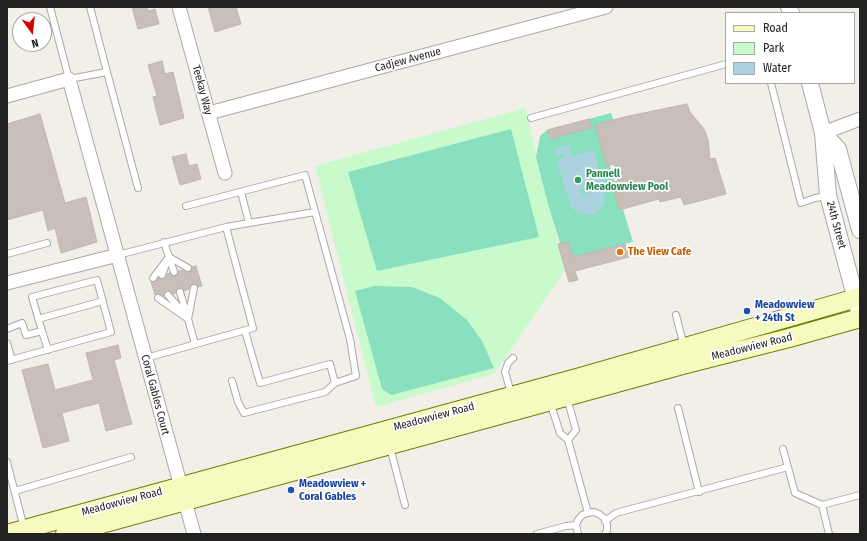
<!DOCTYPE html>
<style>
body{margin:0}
#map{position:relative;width:867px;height:541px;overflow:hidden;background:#f2efe9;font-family:"Fira Sans Condensed",sans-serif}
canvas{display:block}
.frame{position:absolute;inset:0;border:8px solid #222;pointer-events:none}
.legend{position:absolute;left:725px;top:12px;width:130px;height:72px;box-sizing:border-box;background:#fff;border:1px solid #a7a7a7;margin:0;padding:5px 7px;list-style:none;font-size:12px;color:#222}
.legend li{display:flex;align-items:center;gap:8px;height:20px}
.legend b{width:20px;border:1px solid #a7a7a7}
.north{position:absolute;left:12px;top:12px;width:40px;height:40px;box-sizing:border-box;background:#fff;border:1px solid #a7a7a7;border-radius:50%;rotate:165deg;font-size:11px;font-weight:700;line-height:16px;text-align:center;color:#222}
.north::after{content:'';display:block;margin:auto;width:14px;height:18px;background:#d40000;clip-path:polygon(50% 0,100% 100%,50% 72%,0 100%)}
</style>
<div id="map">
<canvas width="867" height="541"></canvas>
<div class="frame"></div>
<ul class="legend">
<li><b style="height:5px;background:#f7fabf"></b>Road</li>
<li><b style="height:11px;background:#c8facc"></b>Park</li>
<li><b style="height:11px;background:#aad3df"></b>Water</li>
</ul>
<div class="north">N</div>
</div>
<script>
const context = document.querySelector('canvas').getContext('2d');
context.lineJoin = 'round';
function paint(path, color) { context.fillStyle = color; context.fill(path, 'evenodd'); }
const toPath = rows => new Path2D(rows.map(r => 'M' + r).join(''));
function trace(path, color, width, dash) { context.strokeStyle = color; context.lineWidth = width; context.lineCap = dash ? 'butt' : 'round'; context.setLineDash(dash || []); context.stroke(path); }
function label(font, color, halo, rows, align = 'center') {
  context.font = font + ' "Fira Sans Condensed",sans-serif'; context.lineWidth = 3.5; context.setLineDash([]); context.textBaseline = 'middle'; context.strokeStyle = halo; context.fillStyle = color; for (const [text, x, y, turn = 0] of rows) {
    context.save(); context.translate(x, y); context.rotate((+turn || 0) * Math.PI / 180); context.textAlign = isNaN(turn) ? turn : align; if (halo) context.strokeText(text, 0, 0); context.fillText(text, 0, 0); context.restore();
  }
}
paint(toPath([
 [525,108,565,270,494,374,376,407,315,166]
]), '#c8facc');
paint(toPath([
 [611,113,614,121,598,127,633,242,625,244,629,257,575,271,578,280,569,282,558,244,560,243,548,204,536,157,540,136,547,130],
 [511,129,539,237,377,271,348,172],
 [374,286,412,287,440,298,467,320,482,341,494,368,391,395,382,389,355,291]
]), '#88e0be');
paint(toPath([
 [569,145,572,156,594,150,602,183,580,189,582,195,604,188,605,193,604,203,599,211,594,214,587,215,578,213,572,208,569,202,557,160,564,158,563,154,556,155,554,148]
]), '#aad3df');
const building = toPath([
 [132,7,147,7,148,11,155,9,159,24,138,29,132,7],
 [208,7,236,7,241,24,215,32,208,7],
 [162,61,165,74,173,72,184,118,160,125,153,97,157,96,148,65,162,61],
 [687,104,690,112,704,129,708,139,710,159,715,158,726,194,684,205,681,197,660,202,659,199,619,210,612,183,618,181,614,164,607,166,595,125,624,117,687,104],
 [40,114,65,203,86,197,97,242,61,253,55,228,48,231,43,210,7,220,7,124,40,114],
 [589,119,591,128,550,139,547,130,589,119],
 [186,154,189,166,197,164,201,179,180,185,172,157,186,154],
 [568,242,573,257,625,244,629,257,575,271,578,280,569,282,558,244,568,242],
 [196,266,202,286,198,287,197,284,193,284,190,285,189,289,184,291,183,288,179,288,176,289,176,293,173,294,168,291,164,293,164,296,159,294,155,295,151,282,155,282,159,278,161,279,165,279,167,274,170,273,173,276,176,276,178,271,182,270,186,272,190,272,192,267,196,266],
 [118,345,121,358,114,360,132,424,106,431,99,403,62,413,69,441,43,448,22,370,48,364,55,390,93,380,86,353,118,345]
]);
paint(building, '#c7bfb8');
trace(building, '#c4b6ab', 1);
const service = toPath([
 [50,7,69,79,107,72,90,7],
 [107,72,138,188],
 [771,83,801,203,815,198,827,196],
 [531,118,726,64],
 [241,192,249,223,315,212],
 [186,206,305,175,350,339,356,376,335,383,330,364,260,383,245,331],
 [164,242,169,257,188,268],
 [7,254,47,243],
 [118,255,226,227,249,223],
 [169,257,174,272],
 [162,275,166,264],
 [153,278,169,257],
 [194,288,188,319,195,344],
 [180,292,187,315],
 [168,295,182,311],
 [158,298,188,319],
 [676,315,684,347],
 [38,319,103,301],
 [7,329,22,323,26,335,42,331,32,297,97,280,111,332,7,361],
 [42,331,48,350],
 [7,343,12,360],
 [146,358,253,328,226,227],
 [232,381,238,402,244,413,325,392,335,383],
 [511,393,505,372,508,363,513,358],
 [567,398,576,430,568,440],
 [550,402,560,433,568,440,588,513],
 [678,408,699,492],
 [390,447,405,505],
 [783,449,795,493,822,505,860,495],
 [7,462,24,528],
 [15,491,131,457],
 [822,505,829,534],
 [605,521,616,513,788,467],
 [537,534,566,526,576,525],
 [578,534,576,525,578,520,582,515,588,513,594,512,599,514,604,518,607,524,607,530,605,534]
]);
const minor = toPath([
 [179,7,225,173],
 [7,96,69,79,194,534],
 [209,113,606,7],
 [823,133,860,119],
 [7,283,118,255]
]);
const tertiary = toPath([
 [789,7,791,13],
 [810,83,823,133,828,195,860,315],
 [823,133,838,149,860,230]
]);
const secondary = toPath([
 [7,534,577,378,860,297],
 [65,534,686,364,789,338,860,318]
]);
trace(service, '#a9a9a9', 8);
trace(minor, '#a9a9a9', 15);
trace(tertiary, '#a9a9a9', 18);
trace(secondary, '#707d05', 20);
trace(service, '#fff', 6);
trace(minor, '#fff', 13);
trace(tertiary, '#fff', 16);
trace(secondary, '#f7fabf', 18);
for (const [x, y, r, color] of [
 [578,180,4,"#2e9e5b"],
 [620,252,4,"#e8710a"],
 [747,311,4,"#1a4fb4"],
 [291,490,4,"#1a4fb4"]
]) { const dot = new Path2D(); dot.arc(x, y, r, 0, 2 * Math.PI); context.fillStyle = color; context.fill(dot); trace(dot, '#fff', 1.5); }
label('11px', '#222', '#fff', [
 ["Cadjew Avenue",408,60,-15],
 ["Teekay Way",202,90,75],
 ["24th Street",836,225,75],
 ["Meadowview Road",752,347,-14],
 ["Coral Gables Court",155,395,75],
 ["Meadowview Road",434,417,-15],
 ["Meadowview Road",122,502,-15]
]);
label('bold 11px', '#27864d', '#fff', [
 ["Pannell",586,174],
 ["Meadowview Pool",586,187]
], 'left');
label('bold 11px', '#c56008', '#fff', [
 ["The View Cafe",628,252]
], 'left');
label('bold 11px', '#164399', '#fff', [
 ["Meadowview",755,305],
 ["+ 24th St",755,318],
 ["Meadowview +",299,484],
 ["Coral Gables",299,497]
], 'left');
</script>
